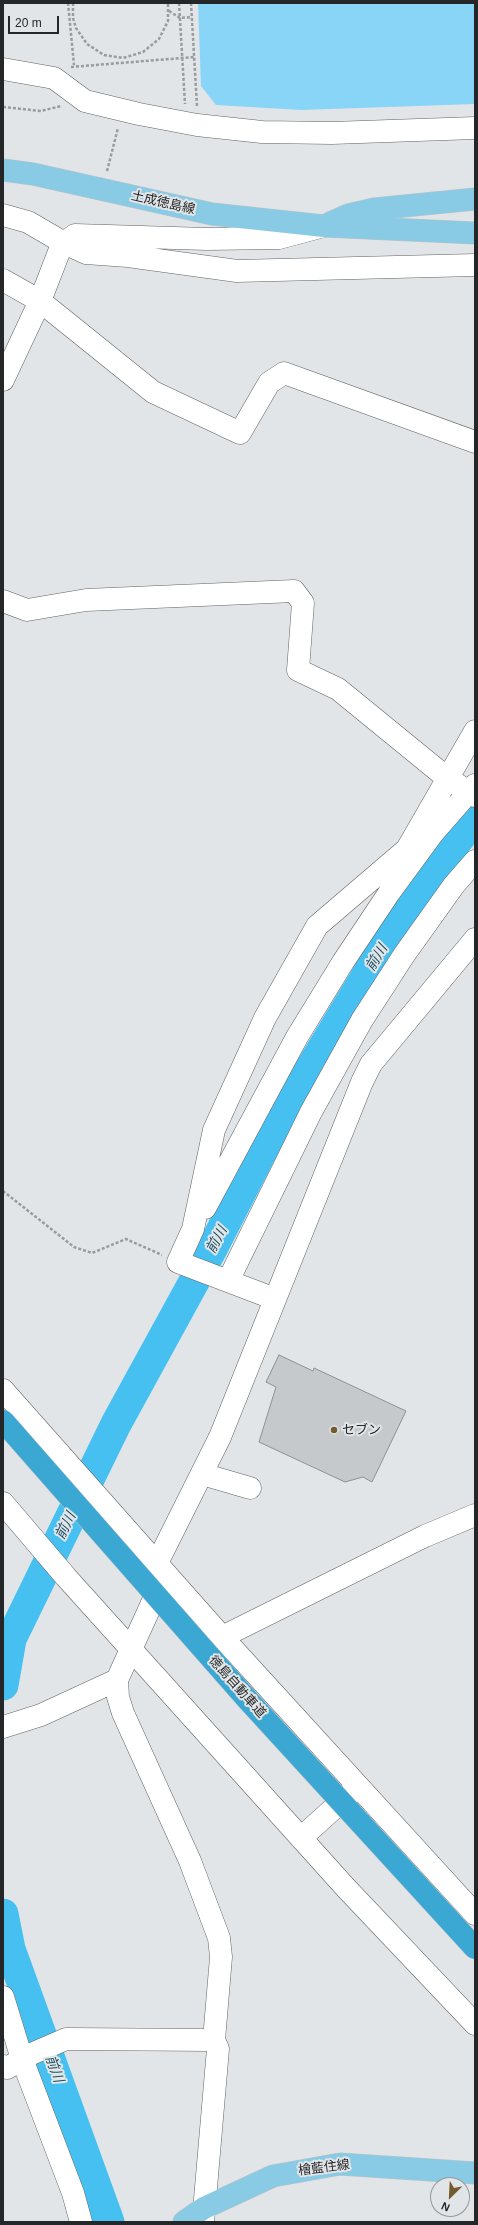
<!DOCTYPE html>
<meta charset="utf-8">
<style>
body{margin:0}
#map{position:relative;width:478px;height:2225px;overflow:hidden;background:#e1e5e7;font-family:Helvetica,sans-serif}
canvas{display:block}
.frame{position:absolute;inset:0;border:4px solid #252627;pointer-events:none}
.north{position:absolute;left:430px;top:2177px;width:40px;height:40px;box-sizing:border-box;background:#e1e5e7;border:1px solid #96999a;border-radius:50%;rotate:204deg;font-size:11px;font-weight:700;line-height:16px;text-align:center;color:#252627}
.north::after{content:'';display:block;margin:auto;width:14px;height:18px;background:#755a2c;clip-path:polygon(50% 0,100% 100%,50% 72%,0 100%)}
.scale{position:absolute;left:8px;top:16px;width:51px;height:18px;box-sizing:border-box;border:2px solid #252627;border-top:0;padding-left:5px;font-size:12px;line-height:14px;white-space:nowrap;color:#252627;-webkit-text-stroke:3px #e1e5e7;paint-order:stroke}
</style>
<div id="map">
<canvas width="478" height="2225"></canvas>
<div class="frame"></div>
<div class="north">N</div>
<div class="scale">20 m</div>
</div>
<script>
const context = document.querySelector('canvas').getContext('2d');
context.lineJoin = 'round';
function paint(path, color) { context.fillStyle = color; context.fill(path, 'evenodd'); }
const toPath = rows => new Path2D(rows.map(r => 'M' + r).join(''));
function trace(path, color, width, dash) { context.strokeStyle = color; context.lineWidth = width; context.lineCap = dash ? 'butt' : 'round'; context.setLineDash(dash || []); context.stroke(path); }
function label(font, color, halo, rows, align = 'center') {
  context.font = font + ' Helvetica,"Noto Sans JP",sans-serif'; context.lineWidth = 4; context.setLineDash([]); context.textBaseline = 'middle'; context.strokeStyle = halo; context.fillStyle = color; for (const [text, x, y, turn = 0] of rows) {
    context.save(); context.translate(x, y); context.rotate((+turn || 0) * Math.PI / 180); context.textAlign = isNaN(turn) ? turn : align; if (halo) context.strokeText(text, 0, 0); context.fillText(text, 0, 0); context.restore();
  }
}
paint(toPath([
 [198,3,475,3,475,104,301,110,216,105,201,86]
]), '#89d5f7');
trace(toPath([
 [3,1685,11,1639,116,1424,213,1247,269,1137,408,907,475,817],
 [3,1914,10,1949,109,2222]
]), '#46c0f1', 31);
const building = toPath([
 [279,1355,313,1371,314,1368,406,1411,372,1482,363,1477,345,1482,259,1442,276,1387,266,1382,279,1355]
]);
paint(building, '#c5c9cb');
trace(building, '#8e9193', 1);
const minor = toPath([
 [3,69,54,78,85,101,139,114,197,125,262,132,332,133,475,128],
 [3,215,28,222,64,243,86,253,128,256,237,271,475,265],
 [3,280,40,301,153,392,240,433,269,383,284,373,475,442],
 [3,380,40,301,59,252,64,243,75,235,207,239,279,238,324,226],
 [3,601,27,610,86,600,294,591,303,603,298,670,338,689,447,778,475,796],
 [205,1208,297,1037,343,962,389,893,433,833,475,785],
 [228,1281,311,1112,362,1020,404,955,454,885,475,861],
 [275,1299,178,1262,193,1229,214,1130,265,1018,317,926,407,849,475,731],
 [3,1390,222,1637,475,1914],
 [202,1474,250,1488],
 [3,1503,66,1577,346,1888,475,2024],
 [157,1563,220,1437,362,1082,371,1064,475,939],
 [222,1637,425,1536,475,1515],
 [117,1680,163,1579],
 [3,1727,41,1715,117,1680,118,1697,123,1713,190,1861,219,1938,221,1957,214,2040,218,2049,203,2222],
 [301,1838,355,1789],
 [3,1997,22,2059,73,2193,81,2222],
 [3,2066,7,2068,29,2055,66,2039,214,2040]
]);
const major = toPath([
 [3,170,33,174,212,214,324,226,475,233],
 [330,223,348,215,374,209,475,199],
 [184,2222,204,2208,273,2176,340,2164,475,2173]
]);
trace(minor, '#606365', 23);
trace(major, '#c2c2c3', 23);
trace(toPath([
 [68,3,74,65],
 [73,3,73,18,76,28,87,44,104,55,123,58,143,52,159,39,168,21,168,3],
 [179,3,185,104],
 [191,3,197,106],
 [169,11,180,18,192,17],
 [71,67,194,57],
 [3,107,41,111,61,106],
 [107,171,118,128],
 [3,1191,74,1247,92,1253,126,1239,162,1255]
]), '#999b9d', 2.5, [3, 2]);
trace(minor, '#fff', 22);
trace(major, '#89cbe5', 22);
const highwayBridge = toPath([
 [3,1421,247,1699,475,1948]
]);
trace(highwayBridge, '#c2c2c3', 23, []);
trace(highwayBridge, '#3ba8d4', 22);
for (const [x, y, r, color] of [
 [334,1430,4,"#755a2c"]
]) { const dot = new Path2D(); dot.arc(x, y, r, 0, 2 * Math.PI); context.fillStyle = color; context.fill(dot); trace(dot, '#e1e5e7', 1.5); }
label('13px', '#252627', '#e1e5e7', [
 ["土成徳島線",163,203,13],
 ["徳島自動車道",237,1687,48],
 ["檜藍住線",324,2168,-7]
]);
label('13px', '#252627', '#e1e5e7', [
 ["セブン",342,1430]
], 'left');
label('italic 14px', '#1f5165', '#e1e5e7', [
 ["前川",377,958,-59],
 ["前川",217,1240,-62],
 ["前川",66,1526,-64],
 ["前川",54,2069,70]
]);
</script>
